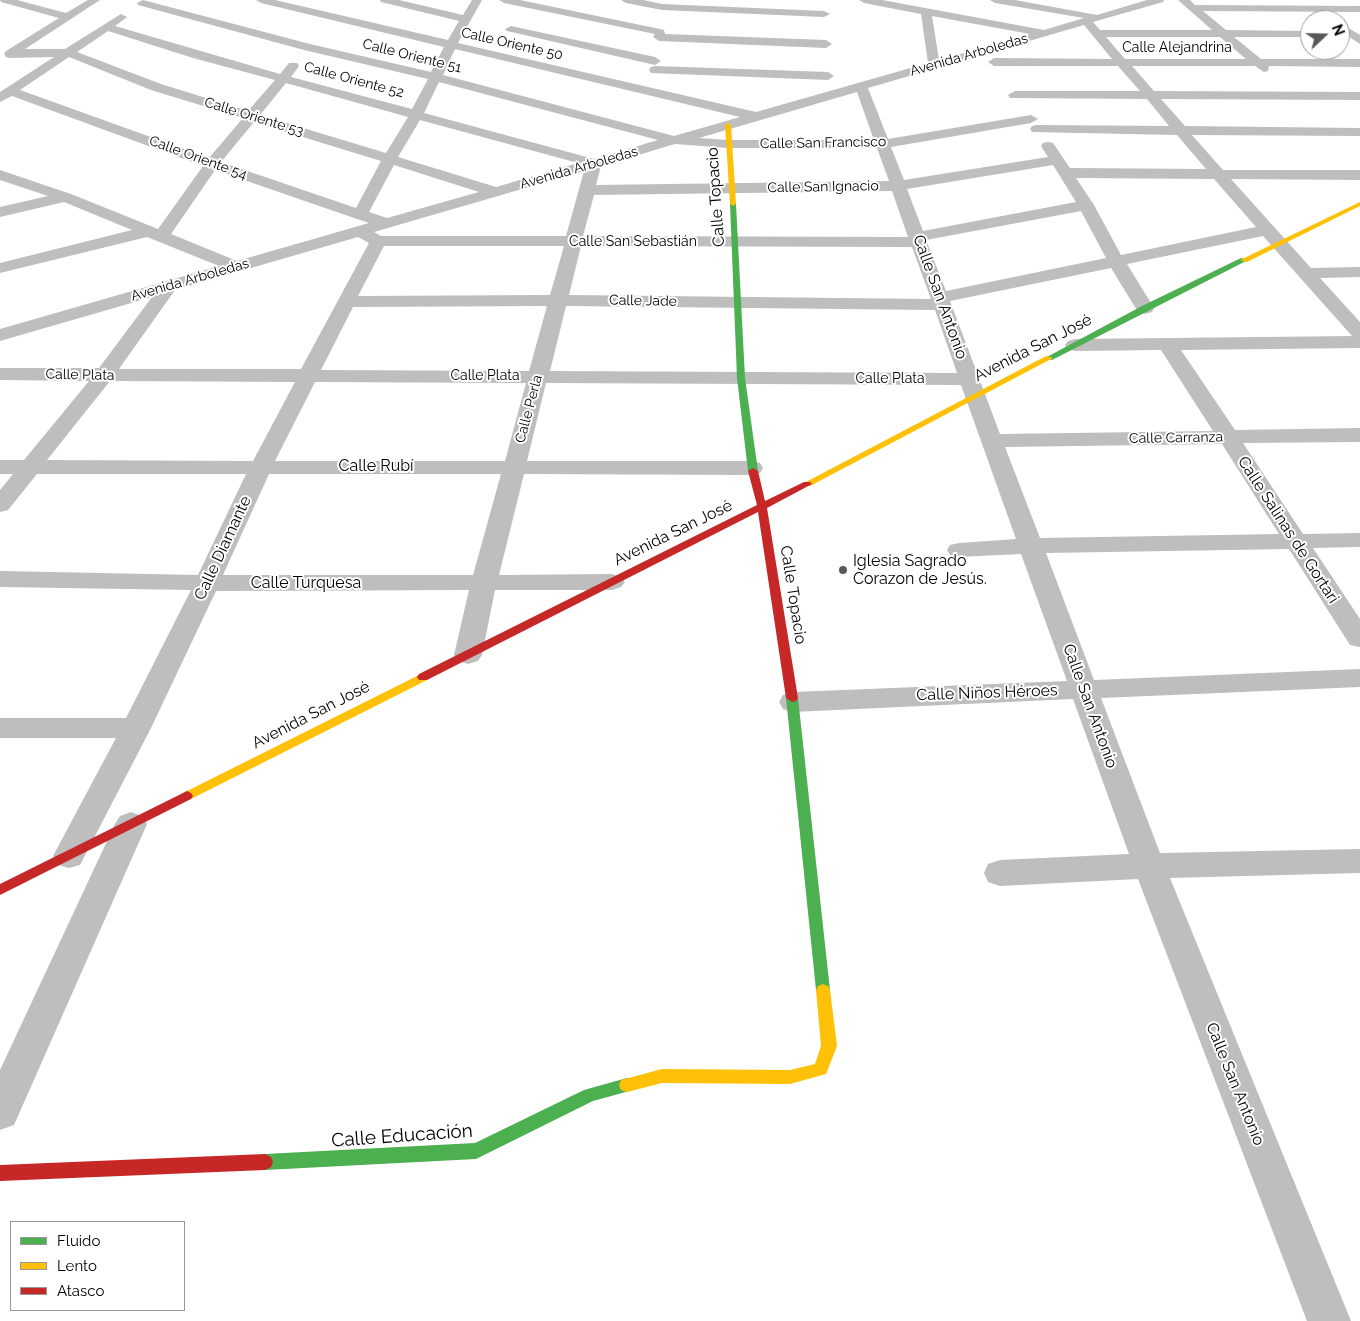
<!DOCTYPE html>
<meta charset="utf-8">
<style>
body{margin:0}
#map{position:relative;width:1360px;height:1321px;overflow:hidden;background:#fff;font-family:Raleway,sans-serif}
canvas{display:block}
.legend{position:absolute;left:10px;top:1221px;width:175px;height:90px;box-sizing:border-box;background:#fff;border:1px solid #999;margin:0;padding:6px 9px;list-style:none;font-size:15px;color:#000}
.legend li{display:flex;align-items:center;gap:10px;height:25px}
.legend b{width:25px;border:1px solid #999}
.north{position:absolute;left:1300px;top:10px;width:50px;height:50px;box-sizing:border-box;background:#fff;border:1px solid #999;border-radius:50%;rotate:69deg;font-size:14px;font-weight:700;line-height:20px;text-align:center;color:#000}
.north::after{content:'';display:block;margin:auto;width:18px;height:22px;background:#595959;clip-path:polygon(50% 0,100% 100%,50% 72%,0 100%)}
</style>
<div id="map">
<canvas width="1360" height="1321"></canvas>
<ul class="legend">
<li><b style="height:6px;background:#4caf50"></b>Fluido</li>
<li><b style="height:6px;background:#ffc107"></b>Lento</li>
<li><b style="height:6px;background:#c62828"></b>Atasco</li>
</ul>
<div class="north">N</div>
</div>
<script>
const context = document.querySelector('canvas').getContext('2d');
context.lineJoin = 'round';
const toPath = rows => new Path2D(rows.map(r => 'M' + r).join(''));
function paint(path, color) { context.fillStyle = color; context.fill(path, 'evenodd'); }
function trace(path, color, width, dash) { context.strokeStyle = color; context.lineWidth = width; context.lineCap = dash ? 'butt' : 'round'; context.setLineDash(dash || []); context.stroke(path); }
function label(font, color, halo, rows, align = 'center') {
  context.font = font + ' Raleway,sans-serif'; context.lineWidth = 4; context.setLineDash([]); context.textBaseline = 'middle'; context.strokeStyle = halo; context.fillStyle = color; for (const [text, x, y, turn = 0] of rows) {
    context.save(); context.translate(x, y); context.rotate((+turn || 0) * Math.PI / 180); context.textAlign = isNaN(turn) ? turn : align; if (halo) context.strokeText(text, 0, 0); context.fillText(text, 0, 0); context.restore();
  }
}
paint(toPath([
 [0,0,17,0,66,13,88,0,100,0,25,49,65,49,121,14,127,17,115,26,280,74,289,63,297,63,299,66,291,77,412,109,428,79,304,50,138,5,137,3,143,0,310,44,431,72,444,47,261,3,256,0,275,0,448,40,459,21,381,2,380,0,399,0,463,15,472,0,482,0,458,43,756,112,928,63,921,14,864,3,859,0,882,0,1044,30,1084,18,995,3,990,0,1015,0,1097,15,1147,0,1164,0,1163,2,1093,22,1100,30,1212,30,1178,0,1190,0,1195,5,1360,6,1360,12,1203,11,1226,30,1310,31,1310,37,1234,37,1261,59,1360,59,1360,67,1269,66,1268,71,1264,72,1255,66,1132,66,1154,91,1360,92,1360,100,1161,99,1185,126,1360,128,1360,136,1192,135,1223,170,1360,170,1360,180,1231,179,1311,268,1360,267,1360,277,1320,278,1360,322,1360,348,1181,350,1235,430,1360,428,1360,442,1243,443,1303,534,1360,533,1360,547,1313,548,1360,619,1360,647,1350,645,1289,549,1046,553,1094,680,1360,669,1360,687,1101,698,1160,853,1360,849,1360,873,1170,878,1351,1321,1307,1321,1138,879,1000,886,988,882,984,873,988,864,1000,860,1129,854,1073,699,793,712,783,709,779,702,783,695,793,692,1067,681,1021,554,959,557,950,555,947,550,950,545,959,543,1016,539,961,385,546,383,527,461,752,461,760,463,763,468,760,473,752,475,524,474,499,575,612,574,621,577,625,582,621,587,612,590,495,590,482,655,478,661,468,664,458,661,454,655,469,590,216,591,151,728,80,865,69,868,58,865,53,856,116,738,0,738,0,718,126,718,191,590,0,587,0,571,198,575,246,474,37,474,8,510,0,512,0,490,13,474,0,474,0,460,24,460,89,381,0,380,0,368,99,368,152,297,0,341,0,329,219,266,147,237,0,273,0,263,132,230,64,202,0,217,0,207,48,196,0,180,0,170,71,194,158,229,203,166,12,96,0,102,0,92,54,57,10,58,6,57,4,54,6,51,59,18,1,2,0,0],
 [932,16,1030,34,939,60,932,16],
 [1084,25,1112,59,994,58,988,62,994,66,1118,66,1140,91,1015,91,1008,95,1010,98,1147,99,1169,126,1037,125,1032,126,1030,129,1032,132,1177,135,1206,169,1070,168,1053,143,1048,142,1043,143,1041,146,1048,157,904,180,891,147,1031,123,1038,119,1031,115,888,139,868,88,1084,25],
 [108,31,193,58,275,80,248,111,161,84,77,52,108,31],
 [1106,37,1220,37,1246,59,1125,59,1106,37],
 [455,49,740,117,674,136,443,75,455,49],
 [69,57,151,90,243,118,209,158,20,90,69,57],
 [439,82,658,140,594,159,424,113,439,82],
 [286,83,408,117,386,153,260,115,286,83],
 [857,92,874,140,728,140,699,138,857,92],
 [420,120,578,163,496,187,398,157,420,120],
 [254,122,381,161,356,208,221,162,254,122],
 [675,144,728,148,877,148,889,181,596,185,601,166,675,144],
 [394,165,479,192,387,218,369,212,394,165],
 [1053,165,1076,202,923,231,907,189,1053,165],
 [215,170,354,218,369,223,237,261,171,234,215,170],
 [584,171,566,236,381,236,374,232,584,171],
 [1076,178,1214,179,1256,227,1121,255,1094,205,1076,178],
 [892,191,908,237,583,236,594,195,892,191],
 [1081,211,1106,258,946,291,926,240,1081,211],
 [1263,236,1352,336,1075,339,1068,341,1065,345,1068,349,1075,351,1161,350,1213,431,1000,434,950,301,1111,268,1138,312,1145,314,1152,312,1154,308,1127,264,1263,236],
 [358,237,369,243,301,369,119,369,175,290,358,237],
 [384,246,564,246,550,295,358,296,384,246],
 [581,246,912,247,931,299,569,295,581,246],
 [547,306,529,371,321,370,353,307,547,306],
 [566,306,935,310,957,373,550,371,566,306],
 [110,381,295,382,253,461,47,460,110,381],
 [315,382,526,383,505,461,275,461,315,382],
 [1222,444,1279,534,1040,538,1005,447,1222,444],
 [269,474,501,474,473,575,223,575,269,474],
 [499,0,520,0,660,29,664,30,665,34,826,40,832,44,826,48,659,41,653,37,655,34,504,3,499,0],
 [621,0,643,0,662,4,824,11,830,14,824,17,662,10,626,3,621,0],
 [1340,23,1360,35,1360,44,1340,31,1340,23],
 [511,26,655,57,661,61,655,65,507,31,505,29,511,26],
 [655,66,828,72,834,76,828,80,651,73,649,70,651,67,655,66],
 [131,812,142,816,147,824,14,1125,0,1130,0,1070,115,824,120,816,131,812]
]), '#bebebe');
paint(toPath([
 [733,202,736,204,745,378,758,471,753,474,748,471,737,378,730,204,733,202],
 [1241,258,1248,260,1052,360,1045,358,1142,306,1241,258],
 [792,694,798,698,830,990,828,994,823,996,818,994,816,990,786,698,792,694],
 [627,1078,633,1080,635,1085,633,1090,593,1101,476,1159,265,1170,259,1167,257,1162,259,1157,265,1154,475,1143,584,1090,627,1078]
]), '#4caf50');
paint(toPath([
 [728,123,731,125,736,204,733,206,730,204,725,125,728,123],
 [1360,202,1360,206,1247,262,1240,260,1360,202],
 [1046,356,1053,358,810,486,804,486,802,484,1046,356],
 [423,673,427,674,429,677,427,680,191,799,183,799,181,796,183,793,423,673],
 [823,984,828,986,830,990,837,1046,826,1074,790,1084,662,1083,627,1092,621,1090,619,1085,621,1080,662,1069,790,1070,815,1064,821,1046,816,990,818,986,823,984]
]), '#ffc107');
paint(toPath([
 [753,468,758,471,765,501,804,482,810,482,812,484,767,508,798,698,796,701,792,702,786,698,758,512,427,680,419,680,417,677,419,674,757,505,748,471,753,468],
 [187,791,191,793,193,796,191,799,0,895,0,884,187,791],
 [265,1154,271,1157,273,1162,271,1167,265,1170,0,1181,0,1165,265,1154]
]), '#c62828');
for (const [x, y, r, color] of [
 [843,570,5,"#595959"]
]) { const dot = new Path2D(); dot.arc(x, y, r, 0, 2 * Math.PI); context.fillStyle = color; context.fill(dot); trace(dot, '#fff', 2); }
label('14px', '#000', '#fff', [
 ["Calle Oriente 50",512,44,13],
 ["Calle Alejandrina",1177,48],
 ["Avenida Arboledas",969,55,-16],
 ["Calle Oriente 51",412,56,14],
 ["Calle Oriente 52",354,80,15],
 ["Calle Oriente 53",254,117,17],
 ["Calle San Francisco",823,143,-1],
 ["Calle Oriente 54",198,158,20],
 ["Avenida Arboledas",579,168,-16],
 ["Calle San Ignacio",823,187,-1],
 ["Calle San Sebastián",633,242],
 ["Avenida Arboledas",190,280,-16],
 ["Calle Jade",643,301,1],
 ["Calle Plata",80,375,1],
 ["Calle Plata",485,376],
 ["Calle Plata",890,379],
 ["Calle Perla",529,409,-75],
 ["Calle Carranza",1176,438,-1]
]);
label('16px', '#000', '#fff', [
 ["Calle Topacio",716,197,-94],
 ["Calle San Antonio",940,297,70],
 ["Avenida San José",1033,348,-27],
 ["Calle Rubí",376,466],
 ["Calle Salinas de Gortari",1288,530,57],
 ["Avenida San José",673,533,-26],
 ["Calle Diamante",223,548,-65],
 ["Calle Turquesa",306,583],
 ["Calle Topacio",793,595,81],
 ["Calle Niños Héroes",987,693,-2],
 ["Calle San Antonio",1090,706,70],
 ["Avenida San José",311,715,-27],
 ["Calle San Antonio",1235,1084,68]
]);
label('16px', '#000', '#fff', [
 ["Iglesia Sagrado",853,561],
 ["Corazon de Jesús.",853,579]
], 'left');
label('19px', '#000', '#fff', [
 ["Calle Educación",402,1136,-4]
]);
</script>
